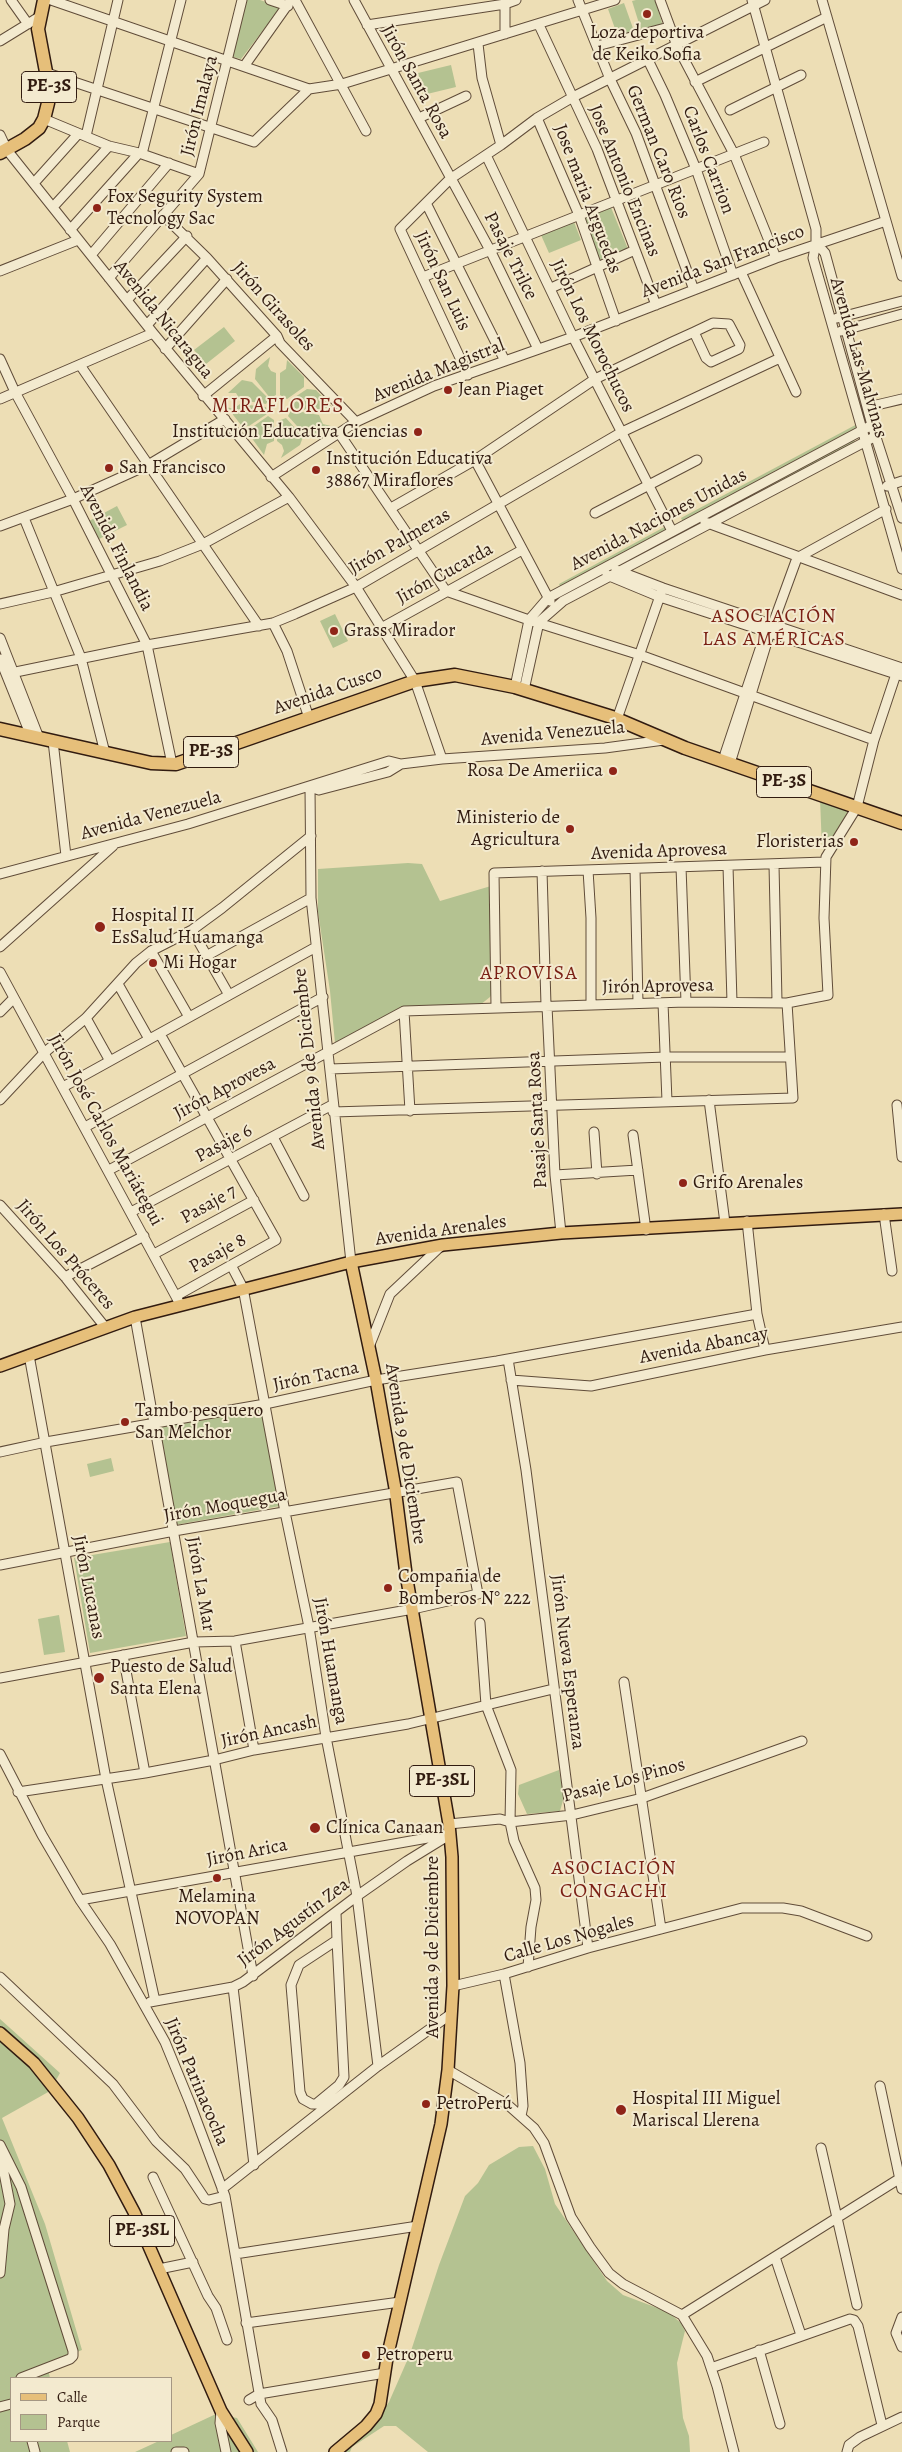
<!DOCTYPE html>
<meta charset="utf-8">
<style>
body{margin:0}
#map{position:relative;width:902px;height:2452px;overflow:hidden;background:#eddeb5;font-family:Alegreya,serif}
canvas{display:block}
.legend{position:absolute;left:10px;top:2377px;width:162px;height:65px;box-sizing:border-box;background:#f3eacf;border:1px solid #a59783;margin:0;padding:6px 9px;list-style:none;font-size:15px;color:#311b10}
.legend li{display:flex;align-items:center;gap:10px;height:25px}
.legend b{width:25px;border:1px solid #a59783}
</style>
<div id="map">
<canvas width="902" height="2452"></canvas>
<ul class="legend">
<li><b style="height:6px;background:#e6bf7a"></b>Calle</li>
<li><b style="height:14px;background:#b4c291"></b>Parque</li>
</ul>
</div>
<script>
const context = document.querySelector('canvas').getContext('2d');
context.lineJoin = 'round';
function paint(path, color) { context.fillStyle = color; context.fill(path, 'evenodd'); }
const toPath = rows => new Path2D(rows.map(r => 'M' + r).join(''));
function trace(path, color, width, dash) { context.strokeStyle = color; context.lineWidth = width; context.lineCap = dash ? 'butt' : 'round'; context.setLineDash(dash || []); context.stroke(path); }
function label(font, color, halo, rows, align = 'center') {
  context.font = font + ' Alegreya,serif'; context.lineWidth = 4; context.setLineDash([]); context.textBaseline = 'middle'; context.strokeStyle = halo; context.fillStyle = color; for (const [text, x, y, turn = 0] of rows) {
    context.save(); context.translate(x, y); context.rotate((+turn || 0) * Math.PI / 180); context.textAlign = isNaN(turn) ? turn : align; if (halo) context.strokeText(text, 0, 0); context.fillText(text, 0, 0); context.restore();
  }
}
paint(toPath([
 [245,0,260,0,281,7,241,59,233,57,231,53],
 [636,0,655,0,663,26,642,33,632,1],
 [624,3,634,31,618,37,608,9],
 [451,65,456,87,423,95,418,73],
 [610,205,628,249,599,260,584,216],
 [574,222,581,240,549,253,541,235],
 [224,327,235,341,206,364,194,350],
 [270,357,268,366,271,371,276,373,276,395,270,398,255,379,256,369],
 [287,360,304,377,304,387,287,399,280,395,280,373,286,369],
 [242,380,252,382,269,399,266,404,240,400,236,393,228,393],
 [307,389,316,390,332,407,324,408,320,412,291,408,289,401],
 [240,404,266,407,267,414,249,426,241,425,227,407,233,409],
 [291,410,319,415,323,424,331,426,314,436,305,435,288,416],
 [268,416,274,420,274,441,267,444,264,455,251,437,251,428],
 [286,418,303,437,300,445,281,458,284,451,282,445,277,441,278,421],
 [861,422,863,426,683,522,681,518],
 [854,439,855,443,717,516,716,513],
 [117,506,127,525,99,539,89,521],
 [668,525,670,529,561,588,559,584],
 [335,614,348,641,333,648,320,621],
 [820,798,854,810,826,850,822,849],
 [408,863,422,864,440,901,491,886,494,991,490,997,480,1005,404,1008,335,1043,330,991,318,912,318,869],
 [263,1410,280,1506,175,1525,158,1428],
 [111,1458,114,1471,90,1477,87,1464],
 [170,1542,186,1636,90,1653,74,1558],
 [59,1615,65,1652,44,1655,38,1619],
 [559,1770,564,1797,560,1811,527,1814,518,1794,519,1785],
 [0,2019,60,2073,50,2091,2,2118,45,2224,82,2350,47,2364,50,2378,11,2378,11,2441,67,2441,70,2452,0,2452],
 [533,2146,545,2169,555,2204,607,2281,623,2295,668,2312,681,2323,685,2331,677,2363,683,2418,689,2436,690,2452,428,2452,396,2426,384,2426,352,2447,350,2452,339,2452,377,2420,389,2402,410,2354,439,2265,465,2196,478,2183,489,2165,519,2147],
 [216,2414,237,2418,258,2452,135,2452,159,2441,171,2441,171,2435]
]), '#b4c291');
const minor = toPath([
 [11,0,28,24],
 [51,0,309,89],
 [270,0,288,6],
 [295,0,366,131],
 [354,0,490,250,538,349],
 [578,0,610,79,636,133,694,290],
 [660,0,677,46,734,154,776,258],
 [752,0,816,229,816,243,813,258,902,569],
 [822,0,902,276],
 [367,25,505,4,516,0],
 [539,25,597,149,656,305],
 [505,34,505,4],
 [0,41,39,17],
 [478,44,482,78,501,145],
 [597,46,669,27],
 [648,60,665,95,696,169,733,275],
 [245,65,291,0],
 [47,73,254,142,309,89,342,84,615,0],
 [695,82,827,17],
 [730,110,801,75],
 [419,118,466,96],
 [537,118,579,215,616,321],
 [44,119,109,146,139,153,199,174],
 [0,135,7,150,153,333,289,497,356,587,415,681,442,759],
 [86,136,118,0],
 [142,154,181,0],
 [486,155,573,337,672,531],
 [34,183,78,134],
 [426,203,505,361],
 [53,207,109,146],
 [163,215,207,258,277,336,280,343,356,422],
 [70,230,139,153],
 [816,243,825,253,872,425,902,518],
 [91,255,169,163],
 [0,271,78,240],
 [741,272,796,392],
 [423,277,764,142],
 [109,278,199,174,242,0],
 [551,288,635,250],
 [127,300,187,236],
 [837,318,902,301],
 [147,325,207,258],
 [841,331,902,314],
 [165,349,227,279],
 [0,359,15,392,73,499,147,645,172,764],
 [80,365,259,626],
 [468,375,400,229,450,179,501,145,537,118,573,97,765,0],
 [203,396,277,336],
 [0,399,153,333],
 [868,407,902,399],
 [339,433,446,591,529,620,640,655,874,740],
 [475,460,550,601],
 [271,477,356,422,434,386,573,337,776,258,886,221],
 [887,486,902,481],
 [391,508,475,460,595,379,672,342,694,332,713,323,729,324,740,345,739,349,711,362,706,358,694,332],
 [595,513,697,460],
 [24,518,81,658,105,753],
 [705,522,902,595],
 [0,526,73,499,148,465,225,419],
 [616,570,663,588,902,668],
 [607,575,660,597,902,676],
 [0,604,53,592,160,561,203,544,289,497],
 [273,623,287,651,309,718],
 [383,627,522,550],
 [0,638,39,738],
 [0,659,31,736],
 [6,674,147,645,273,623,295,614,356,587,622,432,780,358],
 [515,687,529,620,548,598,872,425],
 [524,690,539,622,563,601,876,436],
 [617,719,661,593],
 [53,741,66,856],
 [725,754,760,649],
 [732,757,770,632,797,558,886,509],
 [310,787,311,898,351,1262],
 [310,787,319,790,388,772,401,764],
 [774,865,777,1001],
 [728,866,732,1002],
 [681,867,686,1002],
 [635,869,638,1003],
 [588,870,591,918,591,1004],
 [542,871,546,1005],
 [0,874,188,824,389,761,401,764,442,759,605,748,664,740],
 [192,930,229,995],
 [0,947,113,846],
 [151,951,189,1017],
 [208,955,311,898],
 [0,972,180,1304],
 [118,984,149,1039],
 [663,1003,667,1101],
 [547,1006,555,1175,561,1233],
 [496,1007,494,873,825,862],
 [404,1011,410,1111],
 [0,1012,14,998],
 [86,1018,110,1061],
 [160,1034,276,1240,176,1296],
 [330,1069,666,1057,790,1057],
 [63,1087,316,947],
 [0,1100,44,1053,86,1018,136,963,151,951,192,930,222,908,311,836],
 [709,1100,725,1223],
 [897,1105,902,1157],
 [333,1112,793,1098,787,1003],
 [85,1127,323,997],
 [594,1132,597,1174],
 [633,1135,646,1230],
 [273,1137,304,1196],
 [109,1170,404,1011,686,1002,787,1003,828,995,824,918,826,857,857,807,874,740,896,674],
 [555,1175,638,1170],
 [0,1205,65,1277,105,1327],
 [131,1212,332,1105],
 [884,1214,892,1271],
 [747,1221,757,1314,765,1350],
 [154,1254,254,1200],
 [231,1265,243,1288,285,1512,309,1627,326,1737,357,1896,378,2066],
 [65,1277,144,1236],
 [135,1317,253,1976],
 [369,1347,390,1294,441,1246],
 [29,1355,106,1779,155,2001],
 [508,1359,526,1470,588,1948],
 [511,1380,591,1386,765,1350,902,1327],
 [0,1452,46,1442,265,1404,376,1380,497,1361,757,1314],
 [0,1565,174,1531,457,1482,478,1594,413,1609,235,1641,194,1642,0,1678],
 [480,1623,486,1705,511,1770,510,1822,514,1841,535,1888,536,1900,531,1927,528,1967],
 [235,1641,254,1750],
 [123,1655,145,1773],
 [624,1682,661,1929],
 [0,1754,42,1835,80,1900,110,1944,165,2042,190,2103,225,2196,261,2404,272,2420,282,2452],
 [18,1792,145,1773,214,1760,254,1750,408,1724,553,1689],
 [449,1824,500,1819,510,1822,572,1815,642,1798,802,1741],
 [80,1900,450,1834],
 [336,1913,337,1940,344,2077,339,2085,316,2104,312,2104,303,2099,300,2092,291,1985,299,1965,337,1940],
 [504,1974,520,2063,523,2106,521,2116],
 [0,1977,113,2084,156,2141,185,2169,205,2199,209,2200,225,2196],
 [453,1986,504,1974,588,1948,742,1908,783,1908,801,1911,867,1936],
 [233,1987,254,2165],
 [150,2002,233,1987,243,1982,357,1896,407,1861,446,1837],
 [448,2070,508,2105,534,2128,544,2143,571,2217,590,2247,609,2273,623,2284,682,2315,707,2356,717,2386,734,2452],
 [880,2086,902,2189],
 [0,2145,21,2187,73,2351,73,2356,70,2359,21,2378],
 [821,2148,857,2305],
 [153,2177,208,2296,216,2308,227,2340],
 [222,2189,378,2066,451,2014],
 [235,2254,418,2226],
 [775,2257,801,2335],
 [159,2269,193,2262],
 [0,2273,4,2229,10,2204,0,2152],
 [682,2315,902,2177],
 [902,2317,896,2333,902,2347],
 [246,2323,400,2302],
 [759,2350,780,2424],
 [711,2368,850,2319,854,2320,858,2326,882,2425],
 [249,2400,259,2394,385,2373],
 [0,2407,11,2404],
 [221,2411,220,2423,226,2452],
 [32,2441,35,2452],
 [176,2452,184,2452],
 [847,2452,849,2445,860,2437,902,2417]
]);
const major = toPath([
 [0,1366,135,1317,351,1262,443,1245,561,1233,902,1214],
 [0,2033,34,2063,78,2118,109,2165,134,2212,221,2411,247,2452],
 [335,2452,366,2426,376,2414,380,2404,387,2358,441,2124,448,2070,453,1986,452,1857,449,1824,406,1574,395,1488,376,1380,351,1262]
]);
const highway = toPath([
 [0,153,25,139,39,128,44,119,48,103,49,88,38,29,44,0],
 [0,729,151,763,176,764,415,681,455,675,515,687,612,717,685,748,902,823]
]);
trace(minor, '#604c39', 11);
trace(major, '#311b10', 14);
trace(highway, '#311b10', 15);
trace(minor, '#f3eacf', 9);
trace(major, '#e6bf7a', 11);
trace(highway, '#e6bf7a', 12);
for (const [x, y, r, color] of [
 [647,14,5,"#8f2418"],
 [97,208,5,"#8f2418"],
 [448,390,5,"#8f2418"],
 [418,432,5,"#8f2418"],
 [109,468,5,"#8f2418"],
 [316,470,5,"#8f2418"],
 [334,631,5,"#8f2418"],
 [613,771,5,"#8f2418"],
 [570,829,5,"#8f2418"],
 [854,842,5,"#8f2418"],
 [100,927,6,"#8f2418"],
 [153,963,5,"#8f2418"],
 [683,1183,5,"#8f2418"],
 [125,1422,5,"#8f2418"],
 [388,1588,5,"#8f2418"],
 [99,1678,6,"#8f2418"],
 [315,1828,6,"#8f2418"],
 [217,1878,5,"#8f2418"],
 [426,2104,5,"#8f2418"],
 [621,2110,6,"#8f2418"],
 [366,2355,5,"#8f2418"]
]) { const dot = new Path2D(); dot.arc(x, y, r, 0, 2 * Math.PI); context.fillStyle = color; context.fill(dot); trace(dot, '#f3eacf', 2); }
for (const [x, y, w] of [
 [49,87,55],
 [211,752,55],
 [784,782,55],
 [442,1781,65],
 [142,2231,65]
]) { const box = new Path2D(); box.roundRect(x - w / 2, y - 15.5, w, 31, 4); context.fillStyle = '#f3eacf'; context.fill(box); trace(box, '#311b10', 1); }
label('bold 18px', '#311b10', null, [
 ["PE-3S",49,87],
 ["PE-3S",211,752],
 ["PE-3S",784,782],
 ["PE-3SL",442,1781],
 ["PE-3SL",142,2231]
]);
label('19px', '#311b10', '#f3eacf', [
 ["Loza deportiva",647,33,"center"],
 ["de Keiko Sofia",647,55,"center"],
 ["Fox Segurity System",107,197],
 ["Tecnology Sac",107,219],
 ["Jean Piaget",458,390],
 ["Institución Educativa Ciencias",408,432,"right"],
 ["Institución Educativa",326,459],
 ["38867 Miraflores",326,481],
 ["San Francisco",119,468],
 ["Grass Mirador",344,631],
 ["Rosa De Ameriica",603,771,"right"],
 ["Ministerio de",560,818,"right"],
 ["Agricultura",560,840,"right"],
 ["Floristerias",844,842,"right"],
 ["Hospital II",111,916],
 ["EsSalud Huamanga",111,938],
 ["Mi Hogar",163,963],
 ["Grifo Arenales",693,1183],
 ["Tambo pesquero",135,1411],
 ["San Melchor",135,1433],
 ["Compañia de",398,1577],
 ["Bomberos N° 222",398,1599],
 ["Puesto de Salud",110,1667],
 ["Santa Elena",110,1689],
 ["Clínica Canaan",326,1828],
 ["Melamina",217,1897,"center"],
 ["NOVOPAN",217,1919,"center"],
 ["Hospital III Miguel",632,2099],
 ["Mariscal Llerena",632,2121],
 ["PetroPerú",436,2104],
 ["Petroperu",376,2355]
], 'left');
label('19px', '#311b10', '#f3eacf', [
 ["Jirón Santa Rosa",416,82,61],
 ["Jirón Imalaya",200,106,-76],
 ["German Caro Rios",658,152,68],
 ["Carlos Carrion",708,160,69],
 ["Jose Antonio Encinas",624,181,68],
 ["Jose maria Arguedas",587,199,69],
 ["Pasaje Trilce",510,256,63],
 ["Avenida San Francisco",723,262,-21],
 ["Jirón San Luis",442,281,65],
 ["Jirón Girasoles",273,307,48],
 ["Avenida Nicaragua",163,320,51],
 ["Jirón Los Morochucos",592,336,64],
 ["Avenida Las Malvinas",858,358,74],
 ["Avenida Magistral",439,371,-22],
 ["Avenida Naciones Unidas",659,520,-28],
 ["Jirón Palmeras",400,542,-30],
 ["Avenida Finlandia",116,548,63],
 ["Jirón Cucarda",445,574,-29],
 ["Avenida Cusco",328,691,-19],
 ["Avenida Venezuela",553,734,-5],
 ["Avenida Venezuela",151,816,-15],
 ["Avenida Aprovesa",659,852,-2],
 ["Jirón Aprovesa",658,987,-1],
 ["Avenida 9 de Diciembre",310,1059,-96],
 ["Jirón Aprovesa",225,1089,-28],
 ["Pasaje Santa Rosa",538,1120,-93],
 ["Jirón José Carlos Mariátegui",105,1130,61],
 ["Pasaje 6",224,1144,-28],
 ["Pasaje 7",209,1205,-29],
 ["Avenida Arenales",441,1231,-8],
 ["Pasaje 8",218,1254,-29],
 ["Jirón Los Próceres",65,1255,49],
 ["Avenida Abancay",704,1346,-11],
 ["Jirón Tacna",316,1377,-12],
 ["Avenida 9 de Diciembre",405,1454,81],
 ["Jirón Moquegua",225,1506,-10],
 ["Jirón La Mar",200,1584,80],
 ["Jirón Lucanas",88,1587,79],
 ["Jirón Huamanga",330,1661,80],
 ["Jirón Nueva Esperanza",567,1662,83],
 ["Jirón Ancash",269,1732,-12],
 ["Pasaje Los Pinos",624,1781,-15],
 ["Jirón Arica",247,1853,-11],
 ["Jirón Agustín Zea",294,1923,-37],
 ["Calle Los Nogales",569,1939,-16],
 ["Avenida 9 de Diciembre",433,1947,-90],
 ["Jirón Parinacocha",196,2082,67]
]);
context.letterSpacing = '1px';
label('20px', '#7a1f14', '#f3eacf', [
 ["ASOCIACIÓN",774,617],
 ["LAS AMÉRICAS",774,640],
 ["APROVISA",529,974],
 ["ASOCIACIÓN",614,1869],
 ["CONGACHI",614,1892]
]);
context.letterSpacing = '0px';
context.letterSpacing = '1px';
label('21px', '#7a1f14', '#f3eacf', [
 ["MIRAFLORES",278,407]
]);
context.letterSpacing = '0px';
</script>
